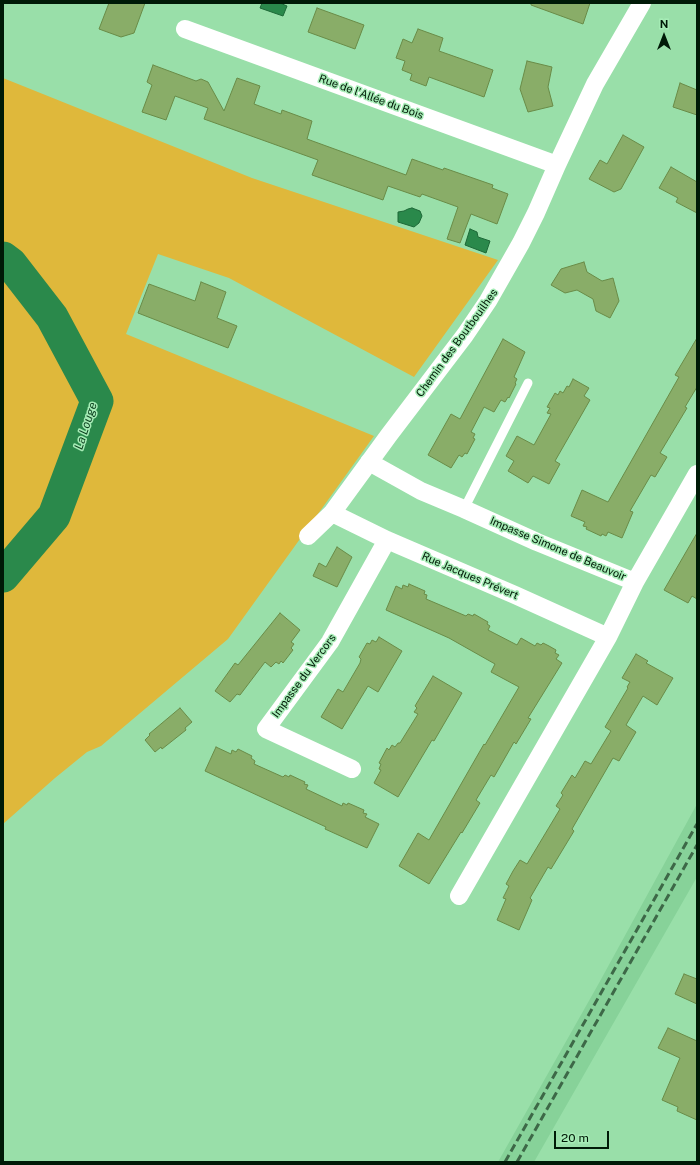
<!DOCTYPE html>
<meta charset="utf-8">
<style>
body{margin:0}
#map{position:relative;width:700px;height:1165px;overflow:hidden;background:#99dfa9;font-family:"Public Sans",sans-serif}
canvas{display:block}
.frame{position:absolute;inset:0;border:4px solid #001a07;pointer-events:none}
.north{position:absolute;left:644px;top:16px;width:40px;height:40px;-webkit-text-stroke:3px #a6ecb6;paint-order:stroke;rotate:0deg;font-size:11px;font-weight:700;line-height:16px;text-align:center;color:#001a07}
.north::after{content:'';display:block;margin:auto;width:14px;height:18px;background:#001a07;clip-path:polygon(50% 0,100% 100%,50% 72%,0 100%)}
.scale{position:absolute;left:554px;top:1131px;width:55px;height:18px;box-sizing:border-box;border:2px solid #001a07;border-top:0;padding-left:5px;font-size:12px;line-height:14px;white-space:nowrap;color:#001a07;-webkit-text-stroke:3px #a6ecb6;paint-order:stroke}
</style>
<div id="map">
<canvas width="700" height="1165"></canvas>
<div class="frame"></div>
<div class="north">N</div>
<div class="scale">20 m</div>
</div>
<script>
const context = document.querySelector('canvas').getContext('2d');
context.lineJoin = 'round';
function paint(path, color) { context.fillStyle = color; context.fill(path, 'evenodd'); }
const toPath = rows => new Path2D(rows.map(r => 'M' + r).join(''));
function trace(path, color, width, dash) { context.strokeStyle = color; context.lineWidth = width; context.lineCap = dash ? 'butt' : 'round'; context.setLineDash(dash || []); context.stroke(path); }
function label(font, color, halo, rows, align = 'center') {
  context.font = font + ' "Public Sans",sans-serif'; context.lineWidth = 3; context.setLineDash([]); context.textBaseline = 'middle'; context.strokeStyle = halo; context.fillStyle = color; for (const [text, x, y, turn = 0] of rows) {
    context.save(); context.translate(x, y); context.rotate((+turn || 0) * Math.PI / 180); context.textAlign = isNaN(turn) ? turn : align; if (halo) context.strokeText(text, 0, 0); context.fillText(text, 0, 0); context.restore();
  }
}
paint(toPath([
 [697,804,697,877,534,1162,498,1162,599,983]
]), '#87d299');
paint(toPath([
 [3,78,252,178,498,260,414,377,229,278,158,254,126,334,374,436,228,639,101,746,87,752,55,778,3,824]
]), '#dfb83b');
const water = toPath([
 [262,3,280,3,287,6,283,16,260,8,262,3],
 [412,208,420,211,422,216,419,223,414,227,398,222,398,212,404,211,408,209,412,208],
 [470,229,477,232,478,237,490,241,486,253,465,245,470,229]
]);
paint(water, '#2a894b');
trace(water, '#1d6837', 1);
trace(toPath([
 [3,258,11,264,52,317,97,401,54,516,3,576]
]), '#2a894b', 33);
const building = toPath([
 [109,3,145,3,134,33,121,37,99,29,109,3],
 [531,3,590,3,583,24,531,5,531,3],
 [317,8,364,25,355,49,308,32,317,8],
 [418,29,443,38,439,51,493,70,484,97,429,77,426,86,410,80,412,74,402,70,405,61,396,58,403,39,412,43,418,29],
 [527,61,552,67,548,87,553,106,528,112,520,89,527,61],
 [153,65,196,81,201,79,208,82,224,111,237,78,260,86,254,104,281,114,282,110,312,121,307,139,406,175,412,159,443,170,444,168,493,185,492,188,508,194,497,224,471,214,460,243,447,239,458,207,422,194,420,197,388,186,383,200,312,175,318,160,204,119,208,108,175,96,166,120,142,112,152,85,147,82,153,65],
 [680,83,697,90,697,115,673,107,680,83],
 [623,135,644,147,621,189,614,192,589,179,600,160,607,164,623,135],
 [671,167,697,182,697,213,676,202,678,198,659,188,671,167],
 [584,262,587,272,602,281,613,278,619,301,610,318,596,311,593,299,577,290,565,293,551,285,561,269,584,262],
 [201,282,226,292,217,318,237,326,228,348,138,313,149,284,195,301,201,282],
 [697,338,697,387,685,407,687,408,660,453,667,457,655,477,651,475,630,511,633,512,622,538,608,532,606,536,602,534,601,536,586,529,587,527,583,526,585,522,571,516,582,490,608,502,679,377,675,375,697,338],
 [503,339,525,352,514,377,517,379,515,383,516,384,509,398,508,397,505,402,501,400,494,412,484,407,471,432,475,434,473,438,475,439,467,454,465,453,462,457,459,455,451,468,428,455,451,414,460,419,503,339],
 [573,379,589,388,584,396,590,400,555,461,560,464,549,484,533,476,528,483,508,471,514,461,506,456,517,436,534,445,551,414,547,413,550,408,547,407,555,393,558,395,560,391,563,393,567,386,569,387,573,379],
 [697,533,697,599,692,596,688,603,664,590,697,533],
 [337,547,352,557,337,587,313,576,319,563,326,567,337,547],
 [409,584,425,591,424,594,427,595,426,599,466,616,468,614,473,616,474,614,488,622,487,624,490,626,488,630,517,645,521,638,535,646,537,643,541,645,543,643,549,646,556,650,555,653,559,655,556,659,562,663,528,718,531,719,516,744,514,742,494,777,491,775,476,800,480,803,462,833,461,832,429,884,399,866,418,833,429,840,484,744,485,745,519,687,491,672,495,664,449,638,386,610,396,586,402,589,403,585,408,587,409,584],
 [280,613,300,630,291,642,294,644,291,648,293,650,283,663,281,661,279,664,276,662,271,667,265,662,240,695,237,694,230,702,215,691,235,663,238,665,280,613],
 [379,637,402,651,378,692,368,686,342,729,321,717,338,689,343,692,360,663,361,659,359,657,367,643,370,644,372,640,376,642,379,637],
 [636,654,648,661,646,663,673,678,657,705,643,696,626,725,636,732,619,761,613,758,572,829,574,831,551,869,548,867,530,898,532,900,519,930,497,920,506,899,503,898,509,886,506,884,513,871,520,860,527,864,560,809,556,806,563,795,561,793,572,775,575,778,585,761,591,764,611,731,605,727,628,688,627,687,630,682,622,678,636,654],
 [433,676,462,693,434,741,432,740,398,797,374,783,381,770,379,769,381,764,379,763,387,748,389,750,392,745,395,747,398,743,400,743,418,714,414,712,417,708,415,706,433,676],
 [180,708,192,722,185,728,186,730,162,749,161,747,155,752,145,740,150,735,149,734,180,708],
 [216,747,231,754,232,750,236,752,238,749,252,756,251,758,255,761,254,764,283,777,285,775,289,777,290,775,305,782,304,784,308,785,306,789,342,806,343,803,347,805,348,803,364,810,363,813,367,814,365,817,379,824,367,848,325,829,326,827,205,771,216,747],
 [684,974,697,979,697,1004,675,994,684,974],
 [668,1028,697,1041,697,1120,677,1111,678,1107,662,1100,680,1058,658,1048,668,1028]
]);
paint(building, '#89ad68');
trace(building, '#698b47', 1);
trace(toPath([
 [464,509,528,383]
]), '#fff', 9);
trace(toPath([
 [185,29,557,165],
 [369,462,421,491,464,509,537,542,635,582],
 [332,513,387,540,515,595,608,637],
 [308,536,332,513,389,435,465,335,488,301,521,243,536,213,557,165,595,84,642,3],
 [352,769,266,729,330,642,387,540],
 [459,896,608,637,635,582,697,474]
]), '#fff', 18);
trace(toPath([
 [505,1162,697,824],
 [517,1162,697,845]
]), '#3d6847', 3, [8, 4]);
label('11px', '#001a07', '#a6ecb6', [
 ["Rue de l'Allée du Bois",371,97,20],
 ["Chemin des Boutbouilhes",457,343,-54],
 ["Impasse Simone de Beauvoir",558,549,23],
 ["Rue Jacques Prévert",470,576,23],
 ["Impasse du Vercors",304,676,-54]
]);
label('italic 12px', '#093c1c', '#a6ecb6', [
 ["La Louge",86,426,-72]
]);
</script>
